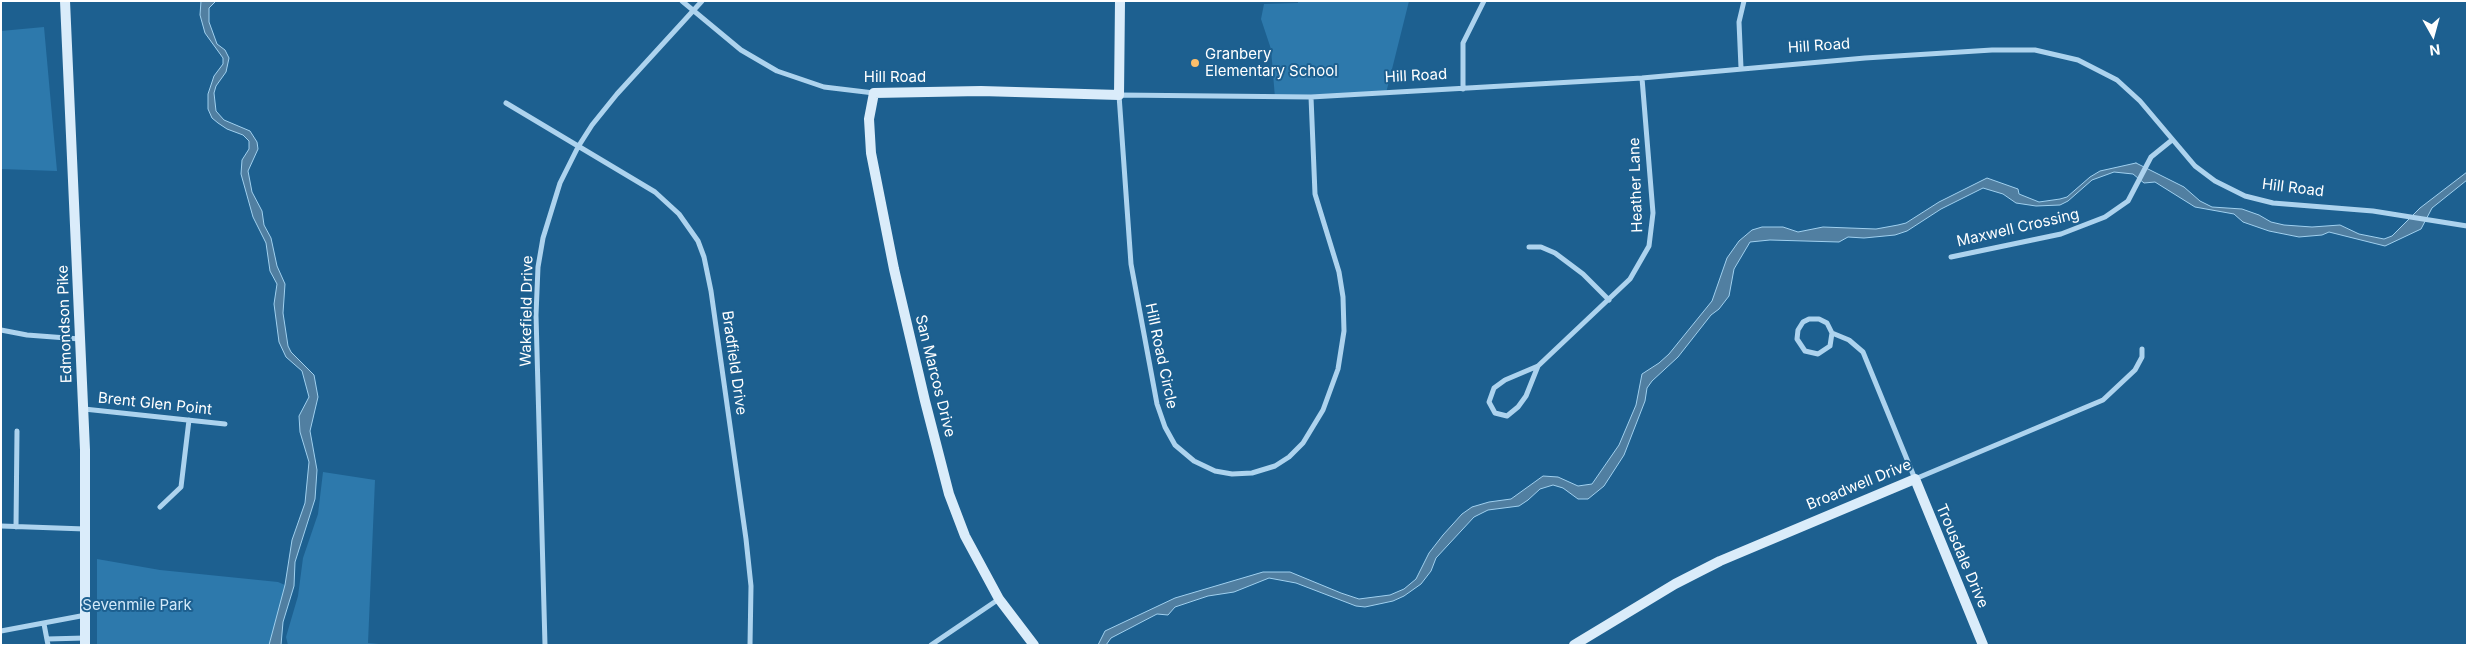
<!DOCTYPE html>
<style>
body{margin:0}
#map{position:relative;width:2468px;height:646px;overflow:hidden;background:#1d6090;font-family:Inter,sans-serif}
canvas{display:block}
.frame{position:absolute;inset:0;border:2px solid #fff;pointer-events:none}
.north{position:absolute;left:2408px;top:10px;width:50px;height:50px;-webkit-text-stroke:4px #1d6090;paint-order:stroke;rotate:173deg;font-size:14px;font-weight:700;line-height:20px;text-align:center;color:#fff}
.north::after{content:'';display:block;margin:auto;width:18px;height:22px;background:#fff;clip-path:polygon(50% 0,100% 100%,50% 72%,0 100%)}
</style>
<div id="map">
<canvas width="2468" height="646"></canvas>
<div class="frame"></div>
<div class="north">N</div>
</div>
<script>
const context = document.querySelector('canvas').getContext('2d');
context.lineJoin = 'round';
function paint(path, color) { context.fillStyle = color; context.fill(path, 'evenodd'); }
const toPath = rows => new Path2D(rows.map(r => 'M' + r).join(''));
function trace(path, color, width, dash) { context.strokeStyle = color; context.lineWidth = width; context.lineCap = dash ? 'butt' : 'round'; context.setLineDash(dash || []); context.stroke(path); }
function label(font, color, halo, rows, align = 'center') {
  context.font = font + ' Inter,sans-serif'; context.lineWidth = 4; context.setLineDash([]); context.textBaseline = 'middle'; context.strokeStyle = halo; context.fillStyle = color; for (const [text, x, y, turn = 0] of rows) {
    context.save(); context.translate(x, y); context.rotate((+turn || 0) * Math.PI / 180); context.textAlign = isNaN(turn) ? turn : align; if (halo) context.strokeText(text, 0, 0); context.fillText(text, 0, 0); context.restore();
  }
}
paint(toPath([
 [1298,1,1409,1,1386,93,1275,98,1271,49,1261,19,1264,4,1298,3],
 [44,27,57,171,1,169,1,31],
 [323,472,375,480,368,643,390,645,288,645,286,637,298,596,303,558,318,514],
 [97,559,160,570,278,582,285,585,269,645,97,645]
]), '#2d79ac');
const water = toPath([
 [201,1,216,1,209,8,209,22,217,44,225,50,229,58,226,72,216,86,214,93,216,111,224,120,250,131,257,142,258,149,248,171,252,192,262,211,264,225,271,238,277,266,285,284,283,313,288,346,291,352,314,375,318,397,310,431,317,470,315,499,295,562,294,586,283,622,281,645,269,645,285,585,292,540,305,503,309,462,300,432,299,416,309,397,302,371,286,357,279,342,274,304,277,284,270,271,266,243,253,217,241,174,242,160,249,149,249,141,243,135,227,129,218,123,212,118,208,109,208,94,214,76,223,64,223,58,205,33,200,15,201,1],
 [2136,163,2184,187,2200,201,2212,207,2242,209,2259,215,2271,222,2284,225,2312,227,2340,225,2359,234,2384,239,2392,236,2420,208,2467,172,2467,180,2432,208,2421,229,2385,246,2329,232,2322,235,2299,237,2269,231,2243,222,2234,214,2195,207,2155,182,2144,183,2133,174,2114,172,2092,180,2068,201,2060,205,2036,206,2016,203,2003,194,1983,188,1941,209,1907,231,1895,235,1864,238,1848,237,1839,242,1770,240,1750,242,1734,269,1729,296,1719,309,1711,315,1678,357,1652,381,1647,388,1645,401,1624,455,1604,486,1588,499,1578,499,1563,488,1553,485,1540,489,1528,500,1519,506,1488,510,1474,517,1436,558,1431,571,1421,584,1404,596,1393,601,1365,607,1356,606,1296,583,1269,578,1234,592,1208,596,1175,607,1168,615,1157,614,1111,638,1106,645,1098,645,1105,631,1175,598,1263,572,1290,572,1341,593,1359,599,1390,595,1404,589,1416,579,1429,553,1443,535,1462,514,1472,507,1489,502,1511,499,1543,476,1558,477,1578,486,1592,484,1619,445,1636,405,1642,374,1659,363,1669,354,1712,301,1727,258,1739,241,1752,230,1762,227,1783,227,1798,232,1823,227,1876,229,1898,225,1906,223,1939,202,1987,178,2018,189,2019,194,2039,202,2060,199,2067,197,2090,177,2100,171,2136,163]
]);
paint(water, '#517fa1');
trace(water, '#a0d0ef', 1);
trace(toPath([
 [682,1,741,50,777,71,824,87,874,93],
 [1741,68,1739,22,1744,1],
 [1463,89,1463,43,1484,1],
 [1311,97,1315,194,1339,272,1343,297,1344,331,1338,369,1323,410,1303,443,1289,457,1275,466,1252,473,1232,474,1215,471,1194,461,1175,445,1165,427,1157,404,1131,264,1119,95,1311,97,1642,78,1865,58,1992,50,2035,50,2078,60,2117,80,2140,101,2195,166,2215,181,2245,196,2273,203,2373,211,2467,226],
 [506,103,655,192,679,214,698,241,704,257,711,291,746,539,751,586,750,645],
 [1529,247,1541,247,1555,253,1583,274,1609,300],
 [1951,257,2061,234,2105,217,2128,201,2151,157,2172,140],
 [1,330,27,335,80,339],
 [1832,333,1830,346,1818,354,1805,351,1797,339,1798,330,1803,322,1809,319,1819,319,1827,323,1832,333,1849,340,1863,352,1915,479,2103,400,2135,370,2142,357,2142,349],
 [1538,366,1526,396,1518,407,1507,416,1495,413,1489,402,1494,388,1505,380,1538,366,1630,279,1649,246,1653,213,1642,78],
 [84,409,225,424],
 [160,507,181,487,189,420],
 [1,526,85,529],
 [16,527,17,431],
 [44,624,48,645],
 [1,631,86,615],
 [47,639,85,638],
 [545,645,536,315,538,267,543,238,560,183,578,147,592,125,617,94,702,1],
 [931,645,999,599]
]), '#add3ee', 5);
trace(toPath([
 [65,1,85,450,85,645],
 [1034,645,999,599,965,536,949,494,925,401,894,269,871,153,869,119,874,93,981,91,1119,95,1120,1],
 [1574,645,1675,584,1720,561,1915,479,1983,645]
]), '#daecfa', 10);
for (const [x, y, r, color] of [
 [1195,63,5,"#fdbf6b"]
]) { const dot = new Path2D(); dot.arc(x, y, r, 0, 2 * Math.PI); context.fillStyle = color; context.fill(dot); trace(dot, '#1d6090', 2); }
label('15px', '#fff', '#1d6090', [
 ["Hill Road",1819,46,-4],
 ["Hill Road",1416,76,-3],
 ["Hill Road",895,77],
 ["Heather Lane",1636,185,-92],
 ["Hill Road",2293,188,7],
 ["Maxwell Crossing",2018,228,-13],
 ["Wakefield Drive",527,311,-89],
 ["Edmondson Pike",65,324,-92],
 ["Hill Road Circle",1161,356,78],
 ["Bradfield Drive",734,363,82],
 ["San Marcos Drive",935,376,76],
 ["Brent Glen Point",155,404,6],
 ["Broadwell Drive",1859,485,-22],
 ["Trousdale Drive",1962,556,67]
]);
label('15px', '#fff', '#1d6090', [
 ["Granbery",1205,54],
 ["Elementary School",1205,71]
], 'left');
label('15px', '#d3eafa', '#1d6090', [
 ["Sevenmile Park",137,605]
]);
</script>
